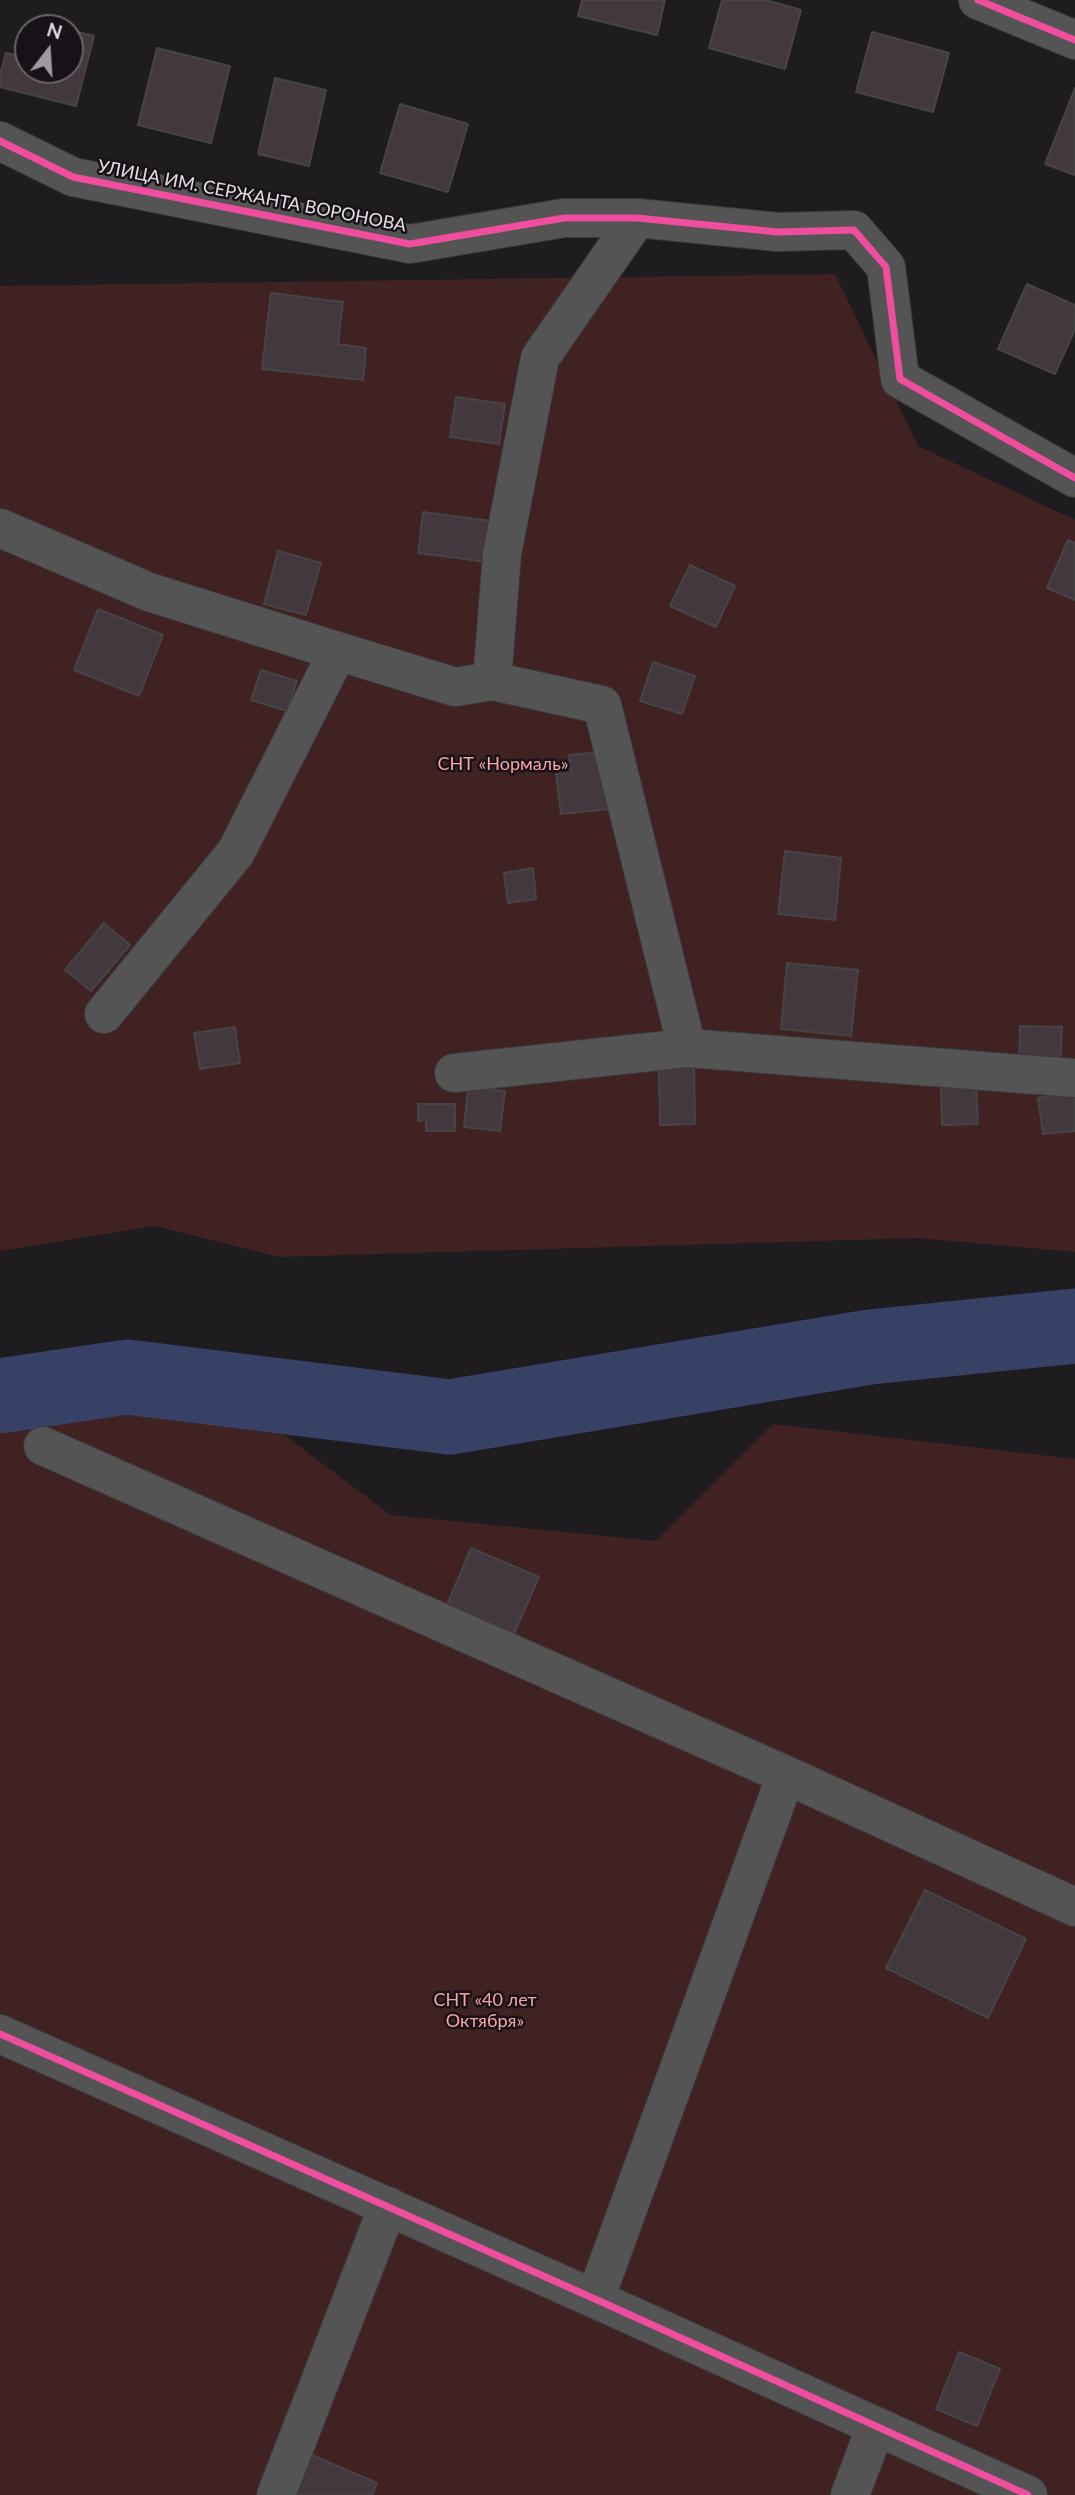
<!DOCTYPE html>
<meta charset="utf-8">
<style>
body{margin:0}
#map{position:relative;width:1075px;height:2495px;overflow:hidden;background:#1f1c1f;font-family:Lato,sans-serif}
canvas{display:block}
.north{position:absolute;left:14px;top:14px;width:70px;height:70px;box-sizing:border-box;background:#171217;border:2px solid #686468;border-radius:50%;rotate:17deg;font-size:19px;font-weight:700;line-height:28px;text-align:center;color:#e2dee2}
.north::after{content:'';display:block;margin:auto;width:24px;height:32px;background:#9e9a9e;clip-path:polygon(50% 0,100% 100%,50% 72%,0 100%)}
</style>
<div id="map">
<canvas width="1075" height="2495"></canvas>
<div class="north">N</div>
</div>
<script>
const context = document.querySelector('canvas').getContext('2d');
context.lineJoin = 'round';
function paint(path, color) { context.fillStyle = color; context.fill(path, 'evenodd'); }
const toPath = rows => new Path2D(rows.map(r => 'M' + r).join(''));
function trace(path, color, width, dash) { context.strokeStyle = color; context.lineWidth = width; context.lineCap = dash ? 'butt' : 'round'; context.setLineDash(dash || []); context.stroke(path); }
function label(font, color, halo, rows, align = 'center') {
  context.font = font + ' Lato,sans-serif'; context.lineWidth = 5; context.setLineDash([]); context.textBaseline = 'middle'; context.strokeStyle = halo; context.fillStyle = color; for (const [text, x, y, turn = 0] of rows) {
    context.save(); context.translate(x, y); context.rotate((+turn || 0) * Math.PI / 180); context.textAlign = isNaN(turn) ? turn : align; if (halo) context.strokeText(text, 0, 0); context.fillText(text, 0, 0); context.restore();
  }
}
paint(toPath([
 [835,274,918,446,1075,520,1075,1252,918,1238,279,1257,155,1226,0,1251,0,286],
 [223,1389,391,1515,656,1541,773,1424,1075,1459,1075,2495,0,2495,0,1403]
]), '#3f2221');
trace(toPath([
 [0,1396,127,1377,450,1417,870,1347,1075,1326]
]), '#374166', 75);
const building = toPath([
 [582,0,665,0,657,35,578,16,582,0],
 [722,0,766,0,801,10,785,69,709,48,722,0],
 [33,21,61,28,31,28,33,21],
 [70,30,94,36,76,106,0,87,0,74,6,53,24,57,28,40,28,70,70,70,70,30],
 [872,32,949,53,933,112,856,92,872,32],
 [157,48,230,66,211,143,138,125,157,48],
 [275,78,326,90,309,166,258,154,275,78],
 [1075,88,1075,175,1045,164,1075,88],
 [400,104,468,124,448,192,380,173,400,104],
 [1027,284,1075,305,1075,329,1055,374,998,349,1027,284],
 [271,293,343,302,338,344,366,348,363,380,262,369,271,293],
 [456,397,505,404,499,444,450,437,456,397],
 [423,512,492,521,487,562,418,553,423,512],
 [1068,540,1075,543,1075,600,1047,588,1068,540],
 [278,551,321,563,306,615,264,604,278,551],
 [690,565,735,586,716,627,670,606,690,565],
 [98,609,163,635,139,696,74,670,98,609],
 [653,662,695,676,682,714,640,701,653,662],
 [261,670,297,681,287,711,251,700,261,670],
 [603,752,609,809,561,814,556,774,571,773,569,755,603,752],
 [785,851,841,858,835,920,778,914,785,851],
 [533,868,536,899,508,903,504,873,533,868],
 [104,923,130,945,91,991,65,970,104,923],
 [787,963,858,970,851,1036,781,1029,787,963],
 [1020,1026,1062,1027,1060,1064,1019,1063,1020,1026],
 [235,1027,240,1063,200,1069,194,1033,235,1027],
 [694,1066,695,1124,660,1125,659,1067,694,1066],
 [976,1085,978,1124,942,1125,941,1086,976,1085],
 [468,1088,505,1091,500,1131,464,1127,468,1088],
 [1075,1093,1075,1131,1043,1134,1038,1098,1075,1093],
 [418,1104,455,1104,455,1131,426,1131,426,1120,418,1121,418,1104],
 [471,1548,539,1577,514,1634,447,1605,471,1548],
 [925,1890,1026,1939,988,2018,886,1968,925,1890],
 [959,2352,1000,2369,977,2426,936,2409,959,2352],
 [305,2452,377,2483,372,2495,286,2495,305,2452]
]);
paint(building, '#42383d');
trace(building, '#474446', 2);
const minor = toPath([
 [978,0,1075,40],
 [0,141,73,177,410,244,564,218,637,218,778,232,854,230,886,267,900,379,1075,478],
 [637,218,540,358,502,554,492,681,602,705,687,1048],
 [0,528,149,592,337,651,455,687,492,681],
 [104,1014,236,852,338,651],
 [454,1073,687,1048,1075,1078],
 [43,1446,786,1775,1075,1907],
 [0,2034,595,2299,1028,2495],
 [595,2299,786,1775],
 [276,2495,388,2206],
 [850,2495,876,2426]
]);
trace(minor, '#3c393c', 40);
trace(minor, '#555455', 38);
trace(toPath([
 [978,0,1075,40],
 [0,141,73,177,410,244,564,218,637,218,778,232,854,230,886,267,900,379,1075,478],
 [0,2034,595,2299,1028,2495]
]), '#ef4d9e', 7);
label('18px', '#e2dee2', '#171217', [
 ["УЛИЦА ИМ. СЕРЖАНТА ВОРОНОВА",252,196,11]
]);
label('18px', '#f9a5a1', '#171217', [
 ["СНТ «Нормаль»",503,764],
 ["СНТ «40 лет",485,2000],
 ["Октября»",485,2021]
]);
</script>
